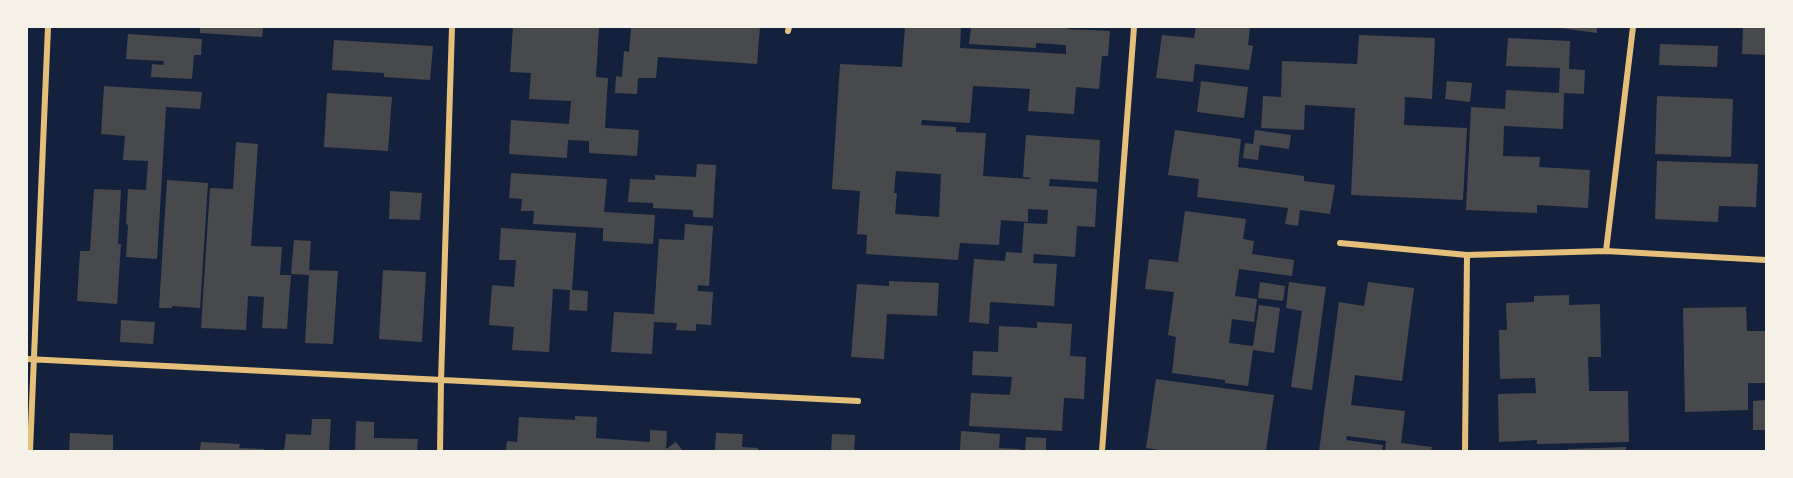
<!DOCTYPE html>
<style>
body{margin:0}
#map{position:relative;width:1793px;height:478px;overflow:hidden;background:#14213d;font-family:Jost,sans-serif}
canvas{display:block}
.frame{position:absolute;inset:0;border:28px solid #f6f1e7;pointer-events:none}
</style>
<div id="map">
<canvas width="1793" height="478"></canvas>
<div class="frame"></div>
</div>
<script>
const context = document.querySelector('canvas').getContext('2d');
context.lineJoin = 'round';
function paint(path, color) { context.fillStyle = color; context.fill(path, 'evenodd'); }
const toPath = rows => new Path2D(rows.map(r => 'M' + r).join(''));
function trace(path, color, width, dash) { context.strokeStyle = color; context.lineWidth = width; context.lineCap = dash ? 'butt' : 'round'; context.setLineDash(dash || []); context.stroke(path); }
paint(toPath([
 [200,27,263,27,262,37,200,33],
 [513,27,599,27,596,77,608,78,605,128,639,130,637,156,589,153,589,141,568,140,567,158,509,154,511,120,569,124,571,101,529,99,531,73,510,72],
 [631,27,760,27,757,64,658,57,656,78,638,78,637,94,615,93,616,76,622,77,624,51,629,52],
 [905,27,961,27,960,48,1066,54,1066,45,1036,43,1036,48,969,44,971,27,1068,27,1067,29,1110,31,1108,56,1102,56,1099,89,1076,87,1074,114,1028,111,1030,89,973,86,970,123,922,120,921,125,956,127,956,132,986,133,983,176,1030,179,1031,178,1023,177,1026,135,1100,140,1098,182,1050,179,1049,186,1097,189,1095,227,1077,226,1075,257,1034,254,1033,263,1057,264,1054,306,990,302,989,324,969,322,974,259,1005,261,1006,252,1022,253,1024,223,1047,224,1048,210,1028,209,1028,222,1001,220,999,245,960,243,958,260,866,254,867,235,857,234,860,191,832,189,840,64,902,67],
 [896,171,941,174,939,217,895,214,897,193,894,193],
 [1196,27,1250,27,1248,45,1253,46,1249,70,1195,64,1193,82,1156,78,1162,35,1194,38],
 [1560,27,1597,27,1597,33,1560,28],
 [1743,27,1766,27,1766,55,1742,54],
 [128,34,202,39,201,55,194,55,192,79,151,77,152,64,163,65,164,61,126,59],
 [1359,35,1435,38,1432,99,1405,97,1404,125,1467,128,1463,200,1351,195,1355,108,1305,105,1304,130,1261,128,1263,96,1281,97,1282,61,1357,64],
 [1508,38,1570,41,1569,69,1585,70,1584,94,1564,93,1563,129,1504,126,1503,156,1540,157,1539,167,1590,170,1588,208,1537,205,1537,213,1466,210,1471,107,1505,109,1506,90,1559,93,1560,68,1506,66],
 [334,40,433,46,430,80,384,77,384,73,332,70],
 [1660,44,1718,46,1717,67,1659,65],
 [1201,81,1248,87,1244,118,1197,112],
 [1447,81,1472,83,1470,102,1445,99],
 [104,86,202,92,200,109,166,107,157,259,126,257,128,225,126,224,128,189,146,190,148,161,123,160,125,136,101,134],
 [327,93,392,97,388,151,324,147],
 [1657,96,1733,99,1731,157,1655,154],
 [1175,130,1241,139,1238,167,1304,176,1304,181,1335,185,1330,214,1300,210,1298,226,1285,224,1288,208,1197,197,1199,179,1168,175],
 [1255,130,1291,135,1289,149,1260,145,1258,160,1243,158,1245,143,1253,144],
 [236,142,258,144,251,246,282,247,280,275,291,275,287,329,262,328,264,297,248,296,246,330,201,328,210,188,233,189],
 [1657,161,1758,164,1756,207,1719,206,1718,222,1655,219],
 [697,164,716,165,713,218,693,217,693,210,653,208,653,203,628,202,630,179,655,180,655,175,696,177],
 [511,173,607,179,604,212,655,215,653,244,603,241,603,228,533,224,534,211,521,211,522,199,509,198],
 [167,180,208,183,200,308,172,306,172,308,159,308],
 [94,189,121,190,118,244,121,244,117,304,77,301,80,251,90,251],
 [390,191,422,193,420,220,389,219],
 [1185,211,1246,219,1243,239,1254,241,1252,254,1294,260,1292,276,1239,269,1235,296,1257,299,1254,322,1232,319,1229,343,1253,346,1259,305,1280,308,1274,353,1253,350,1248,386,1225,383,1225,380,1172,373,1176,337,1168,335,1174,292,1145,289,1149,259,1178,262],
 [685,224,713,226,709,286,698,285,698,291,713,292,711,325,696,324,696,331,676,330,677,323,654,322,652,354,611,352,614,312,654,314,659,239,684,240],
 [501,228,576,233,572,290,588,291,587,311,569,310,570,290,553,289,549,352,512,350,514,327,489,325,492,285,514,287,516,260,499,260],
 [294,240,311,241,309,270,338,271,333,344,305,343,309,275,291,274],
 [383,270,426,272,422,342,379,339],
 [889,281,939,283,937,316,887,314,884,359,851,357,857,284,889,286],
 [1260,282,1285,286,1283,301,1258,298],
 [1289,282,1326,287,1312,390,1291,387,1302,311,1286,308],
 [1368,282,1414,288,1402,381,1355,375,1351,405,1405,411,1401,443,1432,447,1431,451,1385,451,1386,441,1347,436,1346,440,1383,445,1382,451,1319,451,1339,302,1364,306],
 [1569,295,1569,305,1600,304,1601,357,1588,357,1589,391,1628,391,1629,442,1537,444,1537,440,1499,442,1498,394,1536,393,1535,378,1500,379,1499,330,1507,330,1506,303,1534,302,1534,296],
 [1746,307,1747,331,1766,331,1766,383,1748,383,1748,410,1685,412,1683,308],
 [121,320,155,322,153,344,120,342],
 [1037,322,1072,324,1070,356,1086,357,1084,399,1064,398,1062,431,969,426,971,393,1010,395,1012,377,972,375,973,351,998,352,999,326,1037,328],
 [1156,379,1274,395,1266,451,1166,451,1146,448],
 [1766,400,1766,430,1753,430,1753,401],
 [575,416,597,417,596,438,650,442,650,430,667,431,666,449,676,442,683,451,506,451,507,441,517,442,519,417,575,420],
 [312,419,331,419,329,451,284,451,286,434,311,435],
 [356,421,374,422,374,438,418,439,417,451,355,451],
 [961,431,1000,434,999,448,1020,449,1020,451,960,451],
 [70,433,113,435,113,451,69,451],
 [716,433,743,434,742,447,758,448,758,451,715,451],
 [832,434,855,435,854,451,831,451],
 [1026,437,1046,438,1046,451,1025,451],
 [201,442,240,444,239,448,264,449,264,451,200,451],
 [1626,447,1626,451,1568,451,1568,449]
]), '#48494c');
trace(toPath([
 [788,31,789,27],
 [1340,243,1467,255,1606,251,1766,260],
 [1606,251,1633,27],
 [27,359,858,401],
 [30,451,48,27],
 [440,451,441,381,452,27],
 [1102,451,1134,27],
 [1465,451,1467,255]
]), '#e5c07b', 6);
</script>
